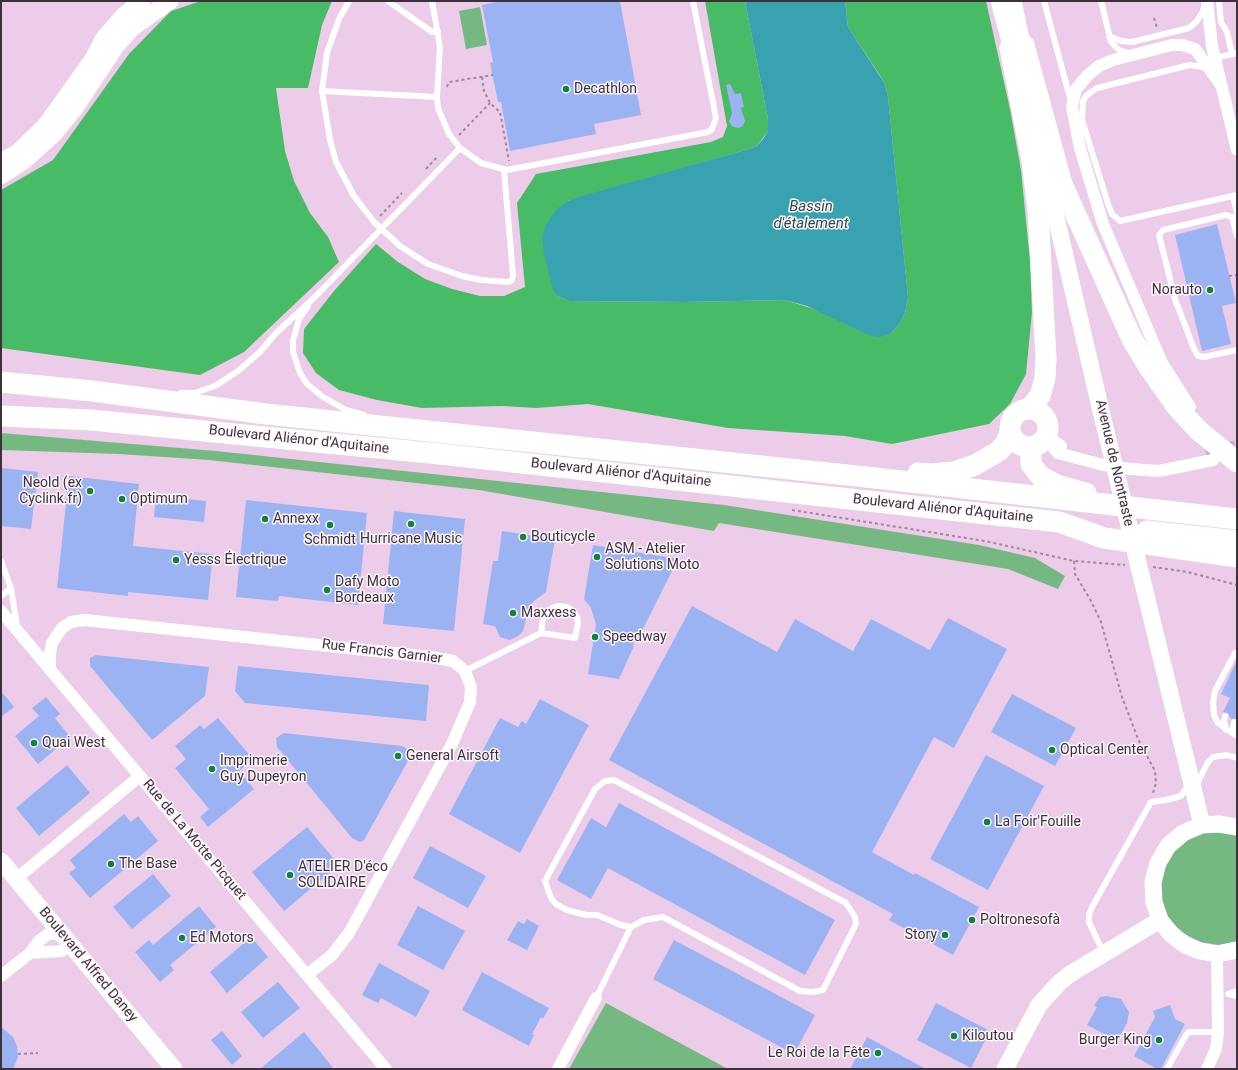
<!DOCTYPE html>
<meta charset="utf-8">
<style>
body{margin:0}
#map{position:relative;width:1238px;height:1070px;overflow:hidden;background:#eccce9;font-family:Roboto,sans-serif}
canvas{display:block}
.frame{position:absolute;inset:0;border:2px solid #3c303b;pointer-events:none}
</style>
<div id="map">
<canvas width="1238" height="1070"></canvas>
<div class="frame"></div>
</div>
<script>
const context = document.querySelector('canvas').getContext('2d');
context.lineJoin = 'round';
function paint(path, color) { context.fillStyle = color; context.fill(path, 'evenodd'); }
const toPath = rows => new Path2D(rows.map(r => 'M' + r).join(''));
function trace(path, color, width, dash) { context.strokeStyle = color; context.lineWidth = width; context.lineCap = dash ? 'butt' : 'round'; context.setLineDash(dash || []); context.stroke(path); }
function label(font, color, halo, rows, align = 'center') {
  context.font = font + ' Roboto,sans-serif'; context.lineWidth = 3; context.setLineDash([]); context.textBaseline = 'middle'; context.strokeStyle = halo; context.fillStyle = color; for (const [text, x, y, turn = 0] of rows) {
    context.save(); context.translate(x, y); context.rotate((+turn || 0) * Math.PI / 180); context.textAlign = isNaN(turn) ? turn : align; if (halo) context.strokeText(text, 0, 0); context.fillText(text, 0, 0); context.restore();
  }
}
paint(toPath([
 [480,7,487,45,466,49,459,11],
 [1,433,216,451,724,505,979,545,1035,558,1065,576,1058,589,1008,569,719,523,714,531,479,490,209,460,119,454,1,450],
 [1222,831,1237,835,1237,941,1219,945,1200,942,1183,933,1169,919,1162,903,1160,884,1164,867,1173,851,1187,839,1204,832],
 [606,1003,728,1069,569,1069]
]), '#76b882');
paint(toPath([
 [201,1,332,1,322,25,308,88,276,88,285,151,294,181,310,213,328,237,339,262,244,352,200,375,1,348,1,190,53,160,129,54,171,11],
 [705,1,745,1,768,119,768,131,757,146,749,149,568,201,558,296,569,301,685,302,785,300,891,333,900,323,905,313,908,297,888,97,885,84,879,74,848,27,845,1,986,1,1010,109,1021,170,1030,261,1032,312,1026,374,1010,404,989,424,892,444,845,436,728,428,588,404,536,408,503,406,422,408,377,400,339,390,316,373,303,353,304,329,334,291,376,244,398,262,425,279,452,289,480,296,504,296,525,287,517,203,536,174,711,142,723,137,727,126]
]), '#48bb66');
paint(toPath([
 [745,1,845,1,848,27,885,84,888,97,908,297,905,313,900,323,891,333,880,337,871,336,807,306,785,300,685,302,569,301,558,296,553,290,544,253,542,237,546,224,558,208,568,201,582,196,749,149,757,146,763,139,768,131,768,119]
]), '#39a2b1');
paint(toPath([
 [501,1,620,1,641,115,594,124,596,134,510,151,501,102,498,102,490,63,493,62,482,5],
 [730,84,735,94,741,93,744,107,741,108,745,121,743,126,739,128,733,127,729,122,732,113,726,85],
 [1217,224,1236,303,1222,306,1231,344,1202,351,1175,235],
 [2,468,38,472,31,529,1,526],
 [69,476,139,484,133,546,213,554,208,600,128,592,128,596,57,588],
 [156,496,206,501,204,522,154,517],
 [246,500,367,513,358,605,279,596,278,601,236,597],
 [394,511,465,519,454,631,383,624],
 [502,531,555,539,546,592,534,601,529,608,523,631,518,636,510,640,500,637,495,626,483,624,493,561,498,561],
 [593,545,678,559,638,639,634,639,633,648,619,679,588,674,596,624,591,608,584,599],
 [692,606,777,652,795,619,853,651,871,619,930,650,948,618,1007,649,954,748,934,737,872,852,914,875,915,873,979,907,953,955,889,920,893,914,609,760],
 [96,655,209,667,205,696,152,740,90,666,90,658],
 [1237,660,1237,719,1231,719,1228,713,1223,712,1230,698,1221,694],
 [238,666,429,685,426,721,245,703,235,691],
 [1,691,14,707,1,717],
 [1012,694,1076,728,1055,766,991,732],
 [46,697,60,714,55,718,70,737,38,764,15,736,39,716,32,708],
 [540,699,589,725,520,853,449,814,500,718,518,727,522,721,526,724],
 [218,718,253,759,239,771,254,789,208,827,200,817,209,809,175,768,186,759,175,746,200,725,204,729],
 [284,733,402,746,409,750,409,759,364,840,360,842,352,838,277,747,276,738],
 [986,755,1044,786,988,890,930,859],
 [67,765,90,793,39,836,16,808],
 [619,803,835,920,805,975,608,868,591,899,557,880,591,818,606,827],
 [124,814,131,822,138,816,158,841,90,898,69,873,76,868,70,860],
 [307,827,339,865,284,911,252,872],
 [430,846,486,876,468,908,413,878],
 [153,874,171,896,132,929,113,907],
 [199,906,216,927,170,965,174,970,160,982,135,952,149,940,153,945],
 [418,906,465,931,443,970,397,945],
 [527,919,539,926,527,950,507,940,518,921,524,924],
 [251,937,268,957,227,993,210,972],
 [674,940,815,1015,794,1054,653,979],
 [379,963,430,991,416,1017,381,998,378,1003,362,995],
 [482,972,549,1008,543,1019,541,1017,532,1034,534,1035,529,1046,462,1010],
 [278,982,300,1008,263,1038,241,1012],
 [1107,996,1121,999,1129,1012,1127,1023,1117,1041,1087,1025,1097,1007,1094,1005,1100,997],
 [936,1003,990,1031,971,1068,917,1040],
 [1170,1005,1175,1019,1185,1024,1161,1069,1157,1069,1134,1056,1155,1017,1153,1011],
 [1,1027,13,1037,17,1046,18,1057,13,1069,1,1069],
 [222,1031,242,1056,232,1065,211,1040],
 [304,1032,334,1069,260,1069],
 [867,1037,926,1069,850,1069]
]), '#9cb3f3');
trace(toPath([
 [1206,453,1237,446]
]), '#c9adc6', 12, [12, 6]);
trace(toPath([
 [1154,18,1157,28],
 [482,77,484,91,490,103,500,112,509,161],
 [447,87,449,82,493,75],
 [459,135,490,103],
 [426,169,438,156],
 [380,216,402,193],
 [1229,276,1237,275],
 [792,510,985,541,1074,561,1125,565],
 [1074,561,1075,574,1091,601,1101,622,1122,697,1138,739,1155,771,1156,783,1153,793],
 [1153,567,1188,572,1237,585],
 [18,1054,38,1053]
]), '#9f889d', 2, [3, 3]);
trace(toPath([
 [349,1,339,19,327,53,322,91,330,140,336,162,354,196,374,222,400,246,428,264,462,276,481,280,508,282,512,280,513,275,504,170],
 [388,1,432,32,438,31],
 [432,1,440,47,437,97,438,108,449,134,460,148],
 [1044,1,1071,102],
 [1101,1,1111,42,1119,50,1128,53],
 [1219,1,1221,22,1227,32,1232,54],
 [1109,36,1121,41,1132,42,1189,28,1197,21,1203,11,1204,6],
 [1215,58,1237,53],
 [1208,68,1190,65,1097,88,1087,95,1083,101,1082,120,1109,207,1112,214,1120,221,1237,195],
 [322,91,437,97],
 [1233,196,1237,212],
 [1237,216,1232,217,1237,236],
 [1232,217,1226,215,1163,230,1159,235,1175,299,1194,349,1198,356,1204,357,1237,350],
 [308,306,299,319,293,341,293,352,300,373,307,384,323,397,346,410,364,415],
 [181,393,195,393,215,386,238,371,260,352,276,333,315,297,460,148,481,163,507,170,708,132,712,129,716,118,693,1],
 [1,561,11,588,17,626],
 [1,596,11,588],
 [1237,655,1235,653,1215,691,1213,703,1214,715,1218,723,1237,736],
 [465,671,541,633,575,638,578,623,577,617,572,610,567,607,559,606,552,608,543,619,541,633],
 [1225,716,1224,721,1226,730],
 [1234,722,1233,727,1237,730],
 [1197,784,1208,762,1213,757,1227,755,1237,758],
 [1103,952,1089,922,1089,915,1092,907,1151,802,1166,800,1181,796,1188,786],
 [1237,991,1228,994,1237,996],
 [596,998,631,927,644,920,663,917,800,991,813,992,823,990,856,924,855,917,846,903,614,780,605,781,595,789,545,881,551,898,556,904,567,910,586,915,597,915,621,925,631,927],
 [1167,1069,1186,1035,1189,1032,1218,1032]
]), '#fff', 6);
trace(toPath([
 [1207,1,1212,46,1237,150],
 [1190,407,1162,363,1103,224,1080,148,1072,107,1076,89,1088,75,1099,66,1113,60,1172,45,1182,45,1195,49,1221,85],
 [1048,431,1051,439,1061,446],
 [1043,441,1052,446,1058,453,1103,465,1131,469,1159,471,1213,460],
 [1,611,386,1069],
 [50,670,50,653,52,643,62,628,71,622,85,620,431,657,453,661,465,671,471,687,470,702,452,744,349,933,332,955,307,975],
 [16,879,140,776],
 [62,951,30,953,38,942,48,934,57,934,65,939],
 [1,976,30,953],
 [558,1069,596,998],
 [1207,1069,1216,1049,1218,1032,1217,954]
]), '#fff', 12);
trace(toPath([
 [999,1,1015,60],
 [1013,1,1025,58],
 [1036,131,1101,411,1202,825],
 [1,162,18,152,46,125,93,59,104,38,124,15,142,1],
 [1,176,24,161,54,134,75,108,116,46,132,28,170,1],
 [1237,827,1219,824,1202,825,1183,833,1168,846,1158,863,1153,882,1154,902,1160,920,1171,934,1185,945,1200,951,1217,954,1237,950],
 [1,861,174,1069],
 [1005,1069,1039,1005,1059,983,1070,974,1160,920]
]), '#fff', 17);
trace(toPath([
 [1024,45,1062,184,1132,339,1150,369,1177,407,1198,430,1237,462],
 [1010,48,1032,161,1038,210,1046,358,1045,378,1040,396,1030,408],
 [1,382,92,391,266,414,866,477,1237,519],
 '1010 428a19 19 0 1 1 38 0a19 19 0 1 1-38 0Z',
 [1,416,91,420,440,454,1059,522,1104,538,1237,557],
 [1033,447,1031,453,1031,464,1040,476,1057,485,1086,493],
 [918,473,931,474,954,472,975,465,999,451,1006,443,1010,431],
 [1147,531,1237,541]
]), '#fff', 21);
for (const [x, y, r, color] of [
 [566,89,4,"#11823a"],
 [1210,290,4,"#11823a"],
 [90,491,4,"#11823a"],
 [122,499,4,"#11823a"],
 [265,519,4,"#11823a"],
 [411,524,4,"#11823a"],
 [330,525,4,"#11823a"],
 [523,537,4,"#11823a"],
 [597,557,4,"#11823a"],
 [176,560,4,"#11823a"],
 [327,590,4,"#11823a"],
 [513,613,4,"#11823a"],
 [595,637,4,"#11823a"],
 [34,743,4,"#11823a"],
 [1052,750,4,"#11823a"],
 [398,756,4,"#11823a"],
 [212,769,4,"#11823a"],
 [987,822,4,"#11823a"],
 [111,864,4,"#11823a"],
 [290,875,4,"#11823a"],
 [972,920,4,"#11823a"],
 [945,935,4,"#11823a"],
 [182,938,4,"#11823a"],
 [954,1036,4,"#11823a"],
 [1159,1040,4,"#11823a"],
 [878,1053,4,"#11823a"]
]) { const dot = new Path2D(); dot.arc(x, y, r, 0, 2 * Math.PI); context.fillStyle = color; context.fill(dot); trace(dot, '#fdf7fc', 1.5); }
label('14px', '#3c303b', '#fdf7fc', [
 ["Decathlon",574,89],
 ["Norauto",1202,290,"right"],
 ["Neold (ex",82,483,"right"],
 ["Cyclink.fr)",82,499,"right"],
 ["Optimum",130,499],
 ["Annexx",273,519],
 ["Bouticycle",531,537],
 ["Hurricane Music",411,539,"center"],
 ["Schmidt",330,540,"center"],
 ["ASM - Atelier",605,549],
 ["Solutions Moto",605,565],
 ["Yesss Électrique",184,560],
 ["Dafy Moto",335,582],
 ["Bordeaux",335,598],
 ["Maxxess",521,613],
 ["Speedway",603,637],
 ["Quai West",42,743],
 ["Optical Center",1060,750],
 ["General Airsoft",406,756],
 ["Imprimerie",220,761],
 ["Guy Dupeyron",220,777],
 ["La Foir'Fouille",995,822],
 ["The Base",119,864],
 ["ATELIER D'éco",298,867],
 ["SOLIDAIRE",298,883],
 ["Poltronesofà",980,920],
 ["Story",937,935,"right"],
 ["Ed Motors",190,938],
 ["Kiloutou",962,1036],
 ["Burger King",1151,1040,"right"],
 ["Le Roi de la Fête",870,1053,"right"]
], 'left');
label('14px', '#3c303b', '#fdf7fc', [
 ["Boulevard Aliénor d'Aquitaine",299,440,6],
 ["Avenue de Nontraste",1114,463,77],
 ["Boulevard Aliénor d'Aquitaine",621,473,6],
 ["Boulevard Aliénor d'Aquitaine",943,509,6],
 ["Rue Francis Garnier",382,652,7],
 ["Rue de La Motte Picquet",194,840,50],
 ["Boulevard Alfred Daney",88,965,50]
]);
label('italic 15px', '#2b4a50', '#fdf7fc', [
 ["Bassin",811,207],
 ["d'étalement",811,224]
]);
</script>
